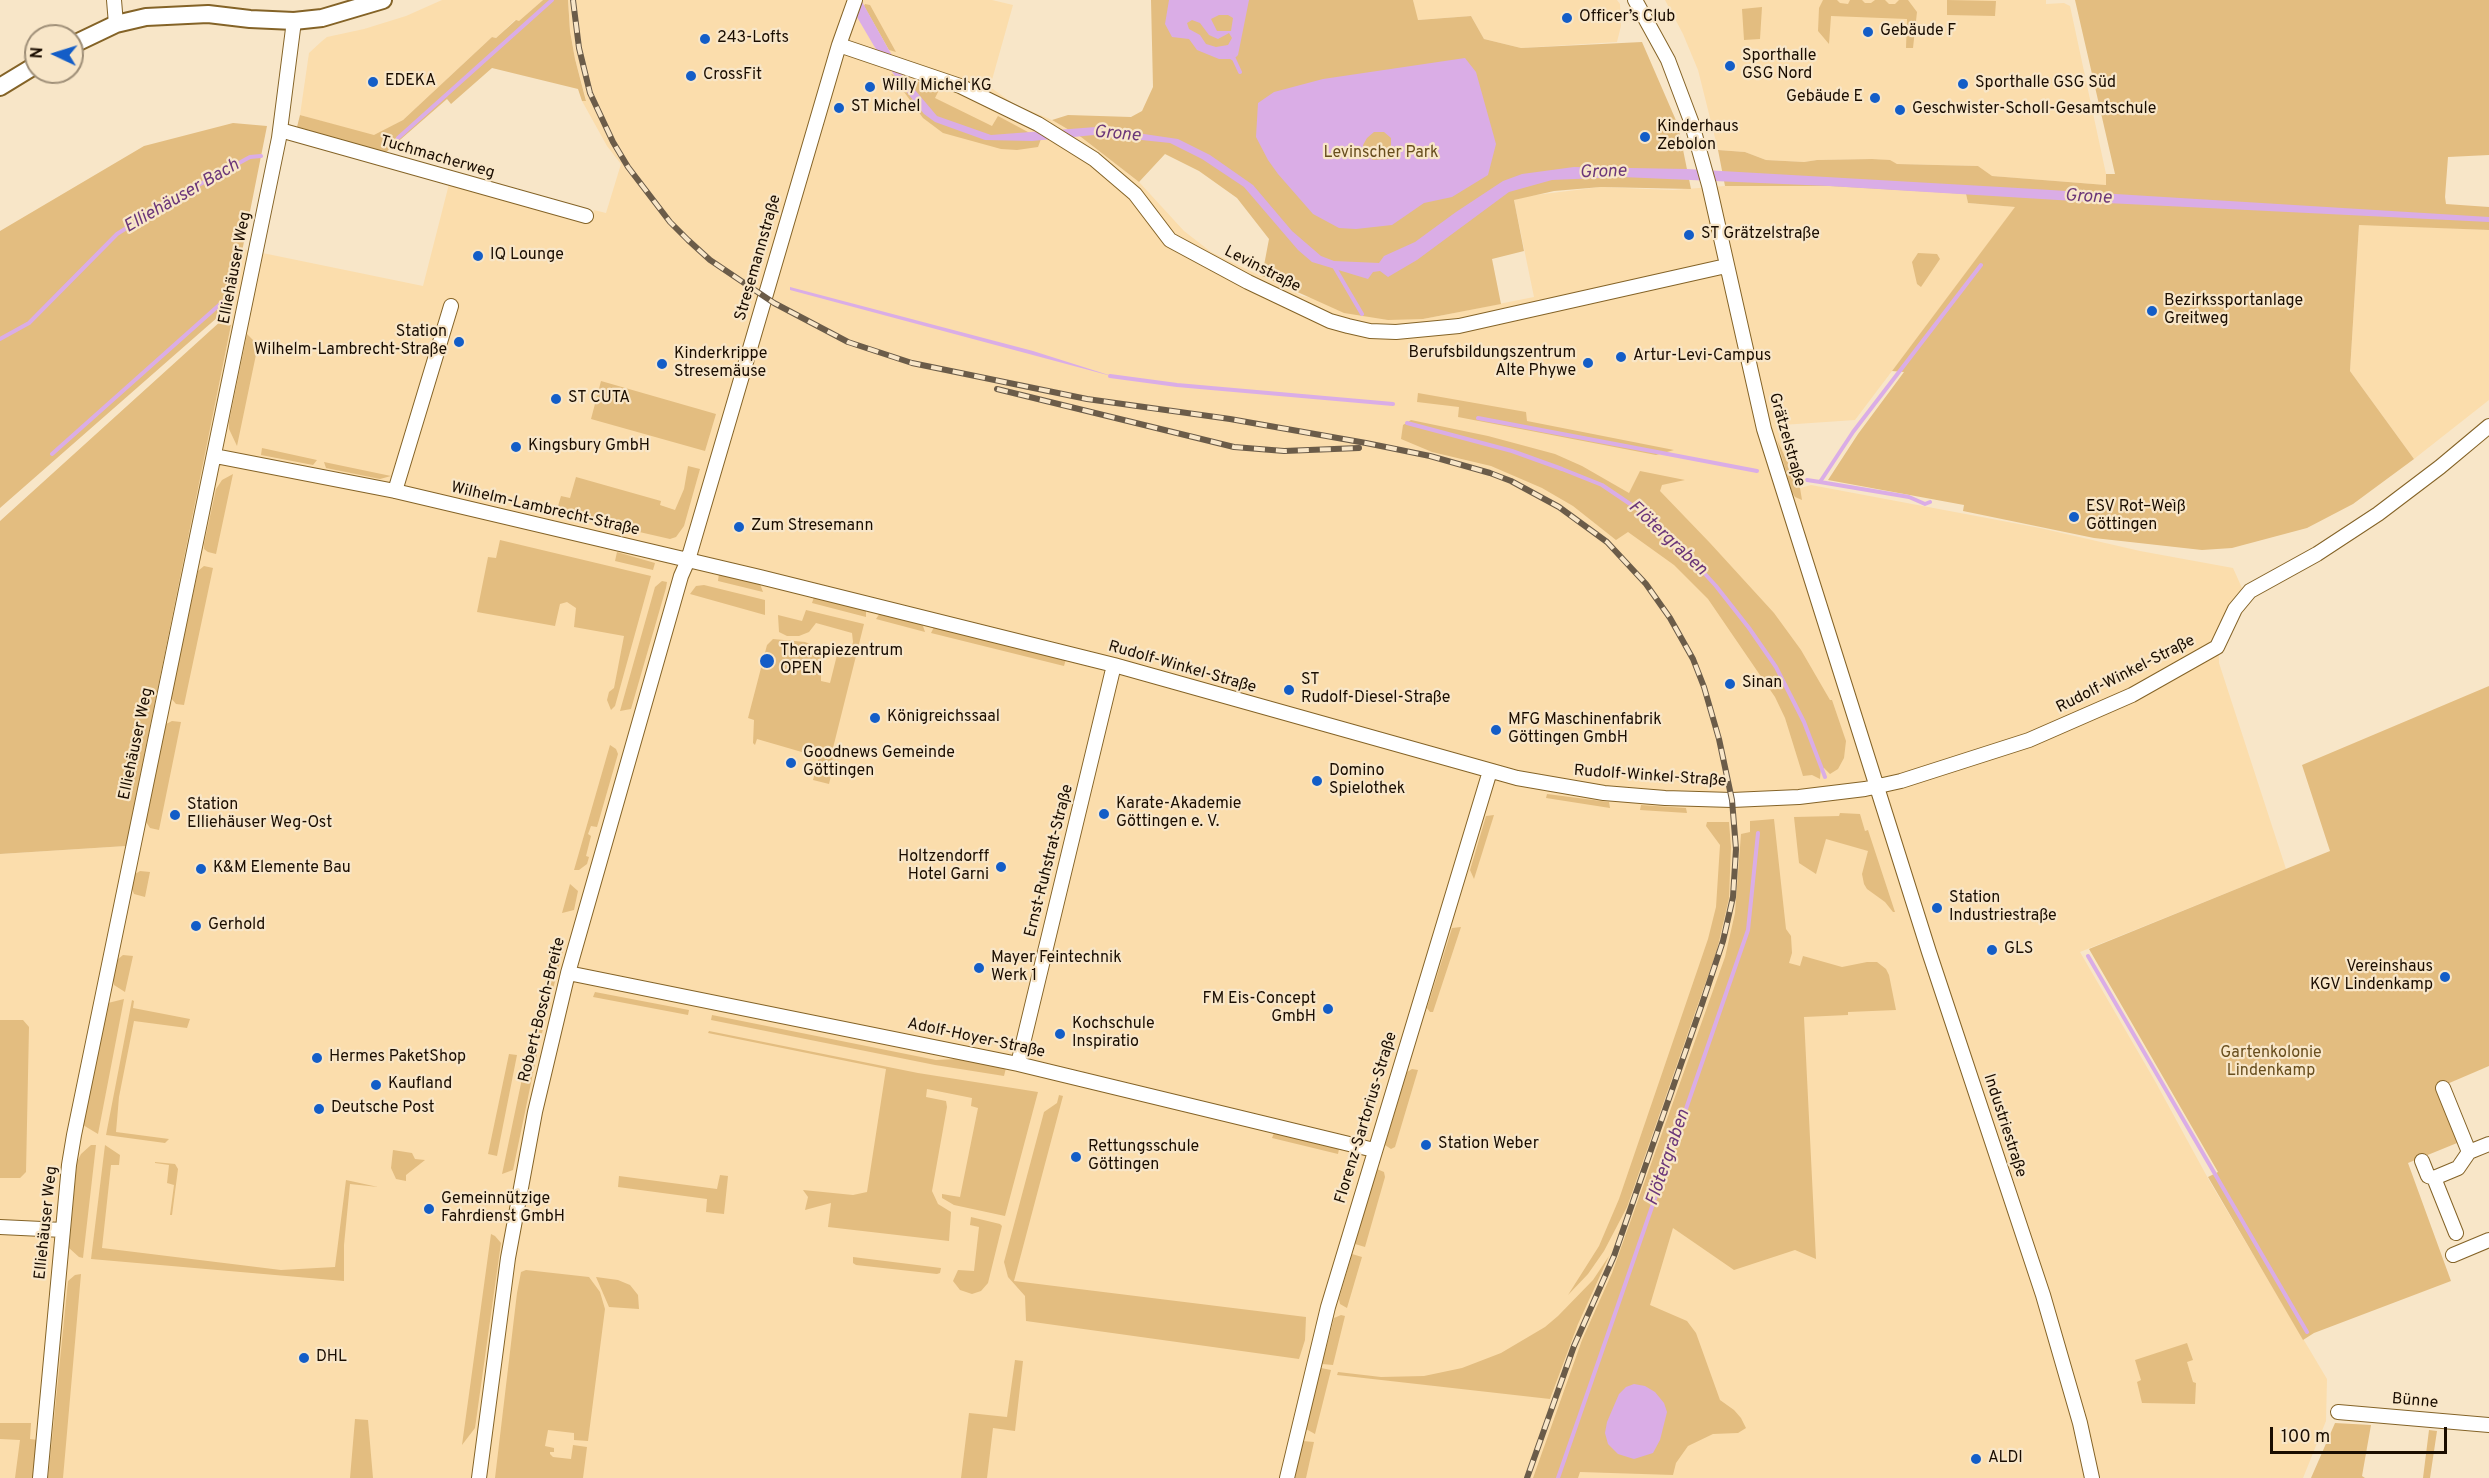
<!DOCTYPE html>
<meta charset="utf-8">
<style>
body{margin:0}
#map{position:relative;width:2489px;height:1478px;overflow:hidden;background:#f8e6c8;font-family:Overpass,sans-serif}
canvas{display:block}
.north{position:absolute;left:24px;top:24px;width:60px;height:60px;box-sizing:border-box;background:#f8e6c8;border:2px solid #9f8f78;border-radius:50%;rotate:274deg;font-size:16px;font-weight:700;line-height:24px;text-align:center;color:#1a0d00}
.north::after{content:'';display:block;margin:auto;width:21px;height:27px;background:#135dc7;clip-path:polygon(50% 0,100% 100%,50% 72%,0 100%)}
.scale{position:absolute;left:2270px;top:1427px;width:177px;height:27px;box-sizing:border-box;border:3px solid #1a0d00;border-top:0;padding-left:8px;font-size:18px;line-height:21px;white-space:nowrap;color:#1a0d00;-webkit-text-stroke:4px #f8e6c8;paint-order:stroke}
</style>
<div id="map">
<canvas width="2489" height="1478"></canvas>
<div class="north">N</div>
<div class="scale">100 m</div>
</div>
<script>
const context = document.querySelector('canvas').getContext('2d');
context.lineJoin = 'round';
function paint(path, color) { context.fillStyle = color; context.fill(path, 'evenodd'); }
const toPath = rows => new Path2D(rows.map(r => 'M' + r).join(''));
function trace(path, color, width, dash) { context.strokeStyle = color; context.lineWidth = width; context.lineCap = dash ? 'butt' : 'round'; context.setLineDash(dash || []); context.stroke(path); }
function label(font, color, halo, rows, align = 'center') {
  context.font = font + ' Overpass,sans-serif'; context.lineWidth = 4.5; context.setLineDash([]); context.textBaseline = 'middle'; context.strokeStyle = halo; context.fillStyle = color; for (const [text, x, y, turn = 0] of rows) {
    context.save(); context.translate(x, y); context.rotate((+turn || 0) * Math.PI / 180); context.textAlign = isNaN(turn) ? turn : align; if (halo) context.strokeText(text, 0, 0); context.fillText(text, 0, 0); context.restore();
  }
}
paint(toPath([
 [442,0,543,0,518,22,515,20,496,38,492,37,403,120,374,136,300,115,309,53,322,41,327,37,364,29,406,16],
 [568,0,992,0,1013,5,990,87,1014,104,1052,120,1081,137,1139,182,1184,231,1211,252,1302,296,1423,319,1534,297,1514,200,1527,196,1601,187,1673,190,1725,186,1829,186,1966,194,1968,203,2016,207,1855,420,1782,425,1800,491,1800,488,1811,485,2040,528,2140,551,2233,568,2242,588,2228,606,2218,629,2219,663,2286,869,2080,952,2155,1081,2210,1182,2327,1379,2326,1421,2303,1478,0,1478,0,854,126,846,231,325,222,320,232,302,243,249,423,286,449,184,592,219,594,210,606,213,621,164,607,146,582,101,586,100,575,59,570,31],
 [1413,0,1617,0,1620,4,1621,26,1617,42,1521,48,1484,39,1471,16,1417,20],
 [1665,0,2046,0,2046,4,2064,3,2070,6,2106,174,2106,185,1991,176,1978,166,1897,164,1885,160,1872,159,1817,160,1804,162,1766,160,1745,152,1718,150,1698,70,1683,34],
 [2359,224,2489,230,2489,400,2414,459,2350,371]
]), '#fbddac');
paint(toPath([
 [543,0,568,0,570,31,575,59,586,101,582,101,578,89,492,68,451,104,447,99,385,153,297,127,300,115,374,135,403,120,492,37,496,38,516,20,519,21],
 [1151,0,1413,0,1418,20,1471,16,1484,39,1521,48,1642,42,1678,125,1691,189,1601,187,1554,191,1514,200,1524,251,1492,259,1501,304,1423,319,1388,320,1344,313,1262,276,1269,239,1237,198,1199,171,1165,154,1139,182,1081,137,1052,120,1068,115,1131,117,1142,111,1153,87],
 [1823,0,1837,0,1840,3,1848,4,1850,0,1862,0,1865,3,1871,3,1875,0,1885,0,1889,4,1895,4,1899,0,1908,0,1917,12,1913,48,1906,48,1907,19,1831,16,1829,44,1818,31,1819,8],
 [1947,0,1996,1,1995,16,1947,15],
 [2075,0,2489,0,2489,155,2448,157,2445,197,2446,204,2489,207,2489,230,2359,225,2350,371,2414,459,2353,504,2307,528,2232,548,2202,550,2094,538,1963,511,1964,505,1828,480,1858,434,1904,372,1892,371,2015,207,1968,203,1966,194,1829,186,1725,186,1718,150,1745,152,1766,160,1804,162,1817,160,1872,159,1890,160,1897,164,1978,166,1992,176,2106,185,2106,174,2115,174],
 [865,4,870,5,896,52,889,50,864,6],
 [1762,7,1760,39,1744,40,1742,9],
 [891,74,940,88,935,98,992,126,998,116,1041,139,1038,147,1017,150,1001,149,943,133,923,118],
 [233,123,267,126,232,302,227,309,0,508,0,231,144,146],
 [1918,253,1937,254,1940,259,1921,287,1917,284,1912,262],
 [222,320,231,325,126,846,0,854,0,521],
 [247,334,258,345,237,446,229,429,229,422],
 [601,381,716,414,705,451,591,419],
 [1418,393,1526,412,1527,421,1674,450,1656,455,1458,417,1459,407,1417,402],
 [1411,420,1488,436,1555,454,1582,466,1629,493,1640,471,1685,480,1662,485,1660,491,1710,543,1774,613,1801,650,1830,700,1832,700,1846,741,1844,758,1838,769,1830,774,1824,768,1821,768,1820,779,1812,775,1803,776,1785,718,1775,697,1708,599,1674,565,1628,532,1616,540,1573,506,1542,488,1491,466,1432,452,1401,439,1403,425],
 [1777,440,1800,488,1802,500,1795,497,1792,492],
 [262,448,317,460,313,465,261,455],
 [324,462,391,476,380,479,326,468],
 [688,466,700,469,684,526,676,537,670,539,556,513,561,496,570,498,576,477,661,501,660,505,675,510,684,489],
 [233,474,216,554,208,552,204,549,204,544,216,489,222,480],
 [500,540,651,576,615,706,611,710,607,700,609,692,614,688,624,636,574,627,576,608,567,602,560,604,555,626,477,612,488,557,496,558],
 [617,552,655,563,653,570,615,561],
 [204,566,213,568,184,705,176,704,171,698,198,571],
 [719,573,760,584,763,592,718,581],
 [662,581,667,582,666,588,631,709,620,711,655,587],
 [704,585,765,600,765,615,690,594,696,586],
 [814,597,866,610,866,617,812,603],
 [806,610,864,624,832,752,833,767,829,784,813,780,819,757,757,739,755,745,753,743,754,720,748,718,767,645,773,639,805,642,815,646,821,656,821,681,830,683,838,651,850,653,853,642,852,633,816,623,809,632,799,636,787,636,779,632,778,615,802,621],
 [880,613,922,623,925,632,876,619],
 [934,627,1066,659,1064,666,931,633],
 [2489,686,2489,1066,2440,1087,2462,1141,2408,1163,2451,1281,2314,1333,2303,1340,2208,1177,2218,1172,2089,949,2330,851,2302,765],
 [172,721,181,722,159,830,150,828,146,822,166,724],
 [610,745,616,749,618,754,597,827,591,826,588,834,591,836,586,856,589,857,587,864,579,870,574,870],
 [1547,794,1609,802,1610,808,1546,798],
 [1641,805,1686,808,1687,813,1640,810],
 [1840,813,1860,814,1865,831,1868,830,1895,912,1893,912,1885,902,1867,889,1864,884,1862,874,1868,851,1826,839,1816,874,1799,863,1794,817,1839,816],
 [1494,815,1474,879,1470,870,1486,816],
 [1774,819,1786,929,1791,936,1792,953,1789,963,1800,966,1803,956,1842,967,1867,962,1877,962,1886,969,1889,975,1896,1010,1848,1012,1848,1015,1804,1017,1816,1259,1795,1250,1734,1270,1673,1228,1650,1305,1687,1321,1696,1333,1720,1400,1734,1410,1741,1418,1746,1428,1738,1433,1713,1434,1688,1446,1676,1463,1673,1475,1580,1472,1578,1478,1533,1478,1582,1340,1612,1273,1725,957,1735,913,1741,834,1750,832,1750,821],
 [1707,822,1729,822,1731,847,1729,898,1717,950,1627,1207,1604,1251,1588,1274,1568,1295,1599,1246,1619,1199,1708,939,1716,907,1720,845,1706,826],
 [140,871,150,872,145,897,134,894,132,889,135,874],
 [570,884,578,891,574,910,562,913],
 [1461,927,1433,1012,1430,1012,1427,1008,1452,928],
 [556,938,565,943,553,989,544,987],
 [123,955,133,956,125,992,114,985,113,979,117,960],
 [595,992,689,1010,688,1015,593,997],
 [541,998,550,1001,542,1033,532,1037],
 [124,999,98,1134,83,1125,108,1003],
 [132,1000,134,1001,133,1008,190,1019,187,1028,134,1021,119,1097,116,1132,169,1139,165,1143,106,1135],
 [712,1015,936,1060,956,1059,1006,1068,1004,1076,935,1065,711,1020],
 [0,1020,23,1020,29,1027,26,1172,20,1178,0,1178],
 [709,1031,918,1073,1038,1092,1005,1216,954,1205,942,1198,942,1194,960,1197,978,1108,971,1106,972,1098,927,1089,926,1097,946,1101,947,1107,932,1191,938,1204,951,1212,949,1241,828,1227,831,1203,805,1210,808,1197,803,1190,853,1195,867,1192,886,1069,708,1033],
 [528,1050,537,1054,513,1170,502,1174],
 [509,1054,517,1055,497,1156,488,1154],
 [1412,1069,1418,1070,1395,1147,1391,1149,1385,1145,1407,1072],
 [1059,1095,1063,1096,1014,1281,1306,1317,1305,1340,1299,1359,1026,1321,1025,1296,1008,1277,1004,1262,1044,1112,1057,1103],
 [1274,1133,1339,1149,1338,1154,1272,1138],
 [91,1145,96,1145,83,1258,79,1257,69,1248,77,1162,81,1154],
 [105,1145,120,1155,119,1165,111,1165,102,1248,281,1270,335,1267,346,1180,378,1187,350,1184,344,1245,344,1281,91,1259],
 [393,1150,412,1153,415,1159,425,1160,406,1175,406,1181,396,1179,391,1168],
 [155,1162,175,1164,178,1169,172,1215,170,1215,174,1185,167,1183,169,1165,155,1163],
 [1377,1169,1384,1172,1385,1177,1365,1247,1355,1244],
 [720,1175,728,1176,724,1214,706,1212,707,1199,618,1187,619,1176,717,1189],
 [971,1217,1000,1224,1002,1226,988,1283,981,1291,972,1294,960,1290,953,1281,958,1270,974,1271,979,1227,970,1225],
 [491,1234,495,1236,501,1243,475,1428,462,1445],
 [1352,1254,1362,1257,1347,1308,1340,1304,1339,1299],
 [1609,1256,1578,1324,1550,1399,1337,1375,1338,1372,1381,1377,1424,1376,1462,1368,1501,1353,1545,1327,1558,1316,1593,1280],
 [853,1257,941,1268,940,1273,937,1274,856,1265,853,1263],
 [526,1270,589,1277,600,1292,605,1309,588,1441,574,1440,574,1433,548,1430,545,1446,554,1448,554,1452,550,1452,550,1454,553,1457,571,1459,573,1445,587,1447,583,1478,495,1478,517,1293,521,1272],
 [81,1274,63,1478,48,1478,68,1281,75,1275],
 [596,1277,618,1280,630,1285,638,1295,639,1309,609,1307],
 [1341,1315,1345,1316,1333,1365,1322,1364,1334,1318],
 [2187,1343,2193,1360,2187,1362,2193,1382,2196,1383,2195,1404,2142,1403,2137,1382,2141,1380,2135,1360],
 [1015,1360,1023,1361,1015,1431,993,1428,987,1478,961,1478,969,1413,1007,1417],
 [1321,1368,1331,1370,1315,1434,1306,1429],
 [355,1419,368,1420,373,1478,350,1478],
 [0,1423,31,1423,30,1439,38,1440,34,1478,15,1478,20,1440,0,1439],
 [2335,1423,2371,1425,2362,1476,2365,1478,2311,1478],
 [2429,1430,2437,1431,2430,1478,2423,1478],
 [1303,1441,1314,1442,1306,1478,1295,1478]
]), '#e3bd80');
paint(toPath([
 [847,0,861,0,904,77,937,116,991,135,1096,127,1178,139,1210,155,1253,185,1292,231,1321,256,1334,261,1379,263,1384,256,1415,242,1456,212,1503,181,1522,174,1574,167,1687,169,2018,188,2489,217,2489,222,2107,203,1829,186,1622,177,1552,180,1509,192,1417,260,1388,277,1380,271,1373,272,1368,279,1312,262,1298,250,1244,187,1202,159,1170,143,1094,135,1032,141,985,140,935,122,924,114,902,86,874,46],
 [1169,0,1249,0,1238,55,1234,59,1219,59,1197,50,1189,39,1172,37,1165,24],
 [1219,15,1228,15,1233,18,1231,31,1217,31,1211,19],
 [1192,20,1200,23,1209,35,1218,39,1229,33,1232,38,1228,45,1216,47,1206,44,1200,35,1189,29,1187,23],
 [1465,58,1476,72,1496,144,1488,175,1452,197,1424,203,1392,225,1356,229,1339,228,1313,214,1278,174,1268,160,1256,137,1258,103,1274,92,1323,79],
 [1374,132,1384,132,1391,138,1391,153,1388,159,1373,160,1365,155,1363,145,1367,138],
 [790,287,1033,351,1115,377,790,290],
 [1634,1384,1645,1386,1655,1392,1664,1403,1667,1412,1660,1440,1653,1453,1634,1459,1618,1454,1608,1444,1605,1433,1607,1422,1619,1394,1626,1387]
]), '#daade6');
trace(toPath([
 [1229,56,1234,59,1240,72],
 [398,138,552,0],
 [1335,268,1362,314],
 [0,339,29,323,117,234,171,200,250,157,261,156],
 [1110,376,1177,385,1393,404],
 [1478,418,1757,471],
 [1407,423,1512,451,1562,469,1602,485,1642,512,1682,549,1716,586,1749,628,1776,667,1804,722,1825,777],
 [52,454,227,298],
 [1807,480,1820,482,1853,432,1981,265],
 [1820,482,1909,497,1925,504,1930,502],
 [2088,956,2307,1332],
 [1558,1478,1748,930,1758,833]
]), '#daade6', 4);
const minor = toPath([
 [114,0,116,24],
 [1635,0,1668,60,1691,121,1709,185,1764,429,1929,952,2043,1295,2080,1423,2092,1478],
 [839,45,960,86,1038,124,1094,159,1135,194,1170,240,1248,282,1330,321,1348,326,1370,331,1396,332,1459,326,1726,266],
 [280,130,586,216],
 [215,456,395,491,760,577,1114,665,1517,778,1604,793,1665,798,1732,800,1799,797,1865,789,1901,781,2029,740,2132,695,2217,647,2235,609,2250,591,2317,554,2378,514,2440,467,2489,426],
 [395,491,451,306],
 [568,973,1018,1064,1374,1150],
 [1018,1064,1114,665],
 [2443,1088,2469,1152],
 [2422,1161,2428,1176,2434,1178],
 [0,1227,63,1230],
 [2456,1233,2434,1178,2458,1168,2469,1152,2489,1144],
 [2453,1255,2489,1240],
 [2338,1412,2489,1425],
 [40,1478,69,1165,74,1135,279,138,294,21],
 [479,1478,508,1258,535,1112,568,973,681,576,688,560,839,45,855,0],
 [1287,1478,1328,1307,1490,771]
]);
const tertiary = toPath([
 [72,45,116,24,146,17,208,14,250,19,294,21,322,18,383,0],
 [0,87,36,65]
]);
trace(minor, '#846327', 16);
trace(tertiary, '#846327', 20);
trace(minor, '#fff', 14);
trace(tertiary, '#fff', 16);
const rail = toPath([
 [573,0,579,48,590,93,613,142,628,167,670,222,688,240,710,260,774,303,848,342,912,363,1087,399,1230,419,1366,443,1430,456,1490,473,1511,481,1559,507,1607,542,1646,584,1670,618,1693,659,1704,687,1719,739,1732,800,1736,849,1733,897,1723,941,1702,1004,1614,1256,1574,1346,1527,1478],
 [997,389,1234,447,1284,451,1359,448]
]);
trace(rail, '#6b5c49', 6);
trace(rail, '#f8e6c8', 4, [11]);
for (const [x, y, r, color] of [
 [1567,18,6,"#135dc7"],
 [1868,32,6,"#135dc7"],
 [705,39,6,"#135dc7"],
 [1730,66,6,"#135dc7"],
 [691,76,6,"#135dc7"],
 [373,82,6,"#135dc7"],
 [1963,84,6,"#135dc7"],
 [870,87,6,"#135dc7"],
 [1875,98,6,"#135dc7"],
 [839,108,6,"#135dc7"],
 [1900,110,6,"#135dc7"],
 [1645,137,6,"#135dc7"],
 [1689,235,6,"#135dc7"],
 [478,256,6,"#135dc7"],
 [2152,311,6,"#135dc7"],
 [459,342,6,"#135dc7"],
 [1621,357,6,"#135dc7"],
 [1588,363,6,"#135dc7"],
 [662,364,6,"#135dc7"],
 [556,399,6,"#135dc7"],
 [516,447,6,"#135dc7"],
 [2074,517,6,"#135dc7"],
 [739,527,6,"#135dc7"],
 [767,661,8,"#135dc7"],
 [1730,684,6,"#135dc7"],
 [1289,690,6,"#135dc7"],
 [875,718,6,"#135dc7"],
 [1496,730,6,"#135dc7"],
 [791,763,6,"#135dc7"],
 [1317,781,6,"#135dc7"],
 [1104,814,6,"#135dc7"],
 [175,815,6,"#135dc7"],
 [1001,867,6,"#135dc7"],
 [201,869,6,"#135dc7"],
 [1937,908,6,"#135dc7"],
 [196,926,6,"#135dc7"],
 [1992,950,6,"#135dc7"],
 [979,968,6,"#135dc7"],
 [2445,977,6,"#135dc7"],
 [1328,1009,6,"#135dc7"],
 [1060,1034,6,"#135dc7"],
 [317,1058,6,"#135dc7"],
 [376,1085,6,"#135dc7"],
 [319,1109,6,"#135dc7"],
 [1426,1145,6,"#135dc7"],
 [1076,1157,6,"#135dc7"],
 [429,1209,6,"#135dc7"],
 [304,1358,6,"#135dc7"],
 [1976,1459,6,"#135dc7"]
]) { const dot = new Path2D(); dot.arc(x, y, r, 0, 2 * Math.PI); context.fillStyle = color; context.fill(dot); trace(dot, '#f8e6c8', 2); }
label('16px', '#1a0d00', '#f8e6c8', [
 ["Officer’s Club",1579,18],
 ["Gebäude F",1880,32],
 ["243-Lofts",717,39],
 ["Sporthalle",1742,57],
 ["GSG Nord",1742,75],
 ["CrossFit",703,76],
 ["EDEKA",385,82],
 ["Sporthalle GSG Süd",1975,84],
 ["Willy Michel KG",882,87],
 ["Gebäude E",1863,98,"right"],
 ["ST Michel",851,108],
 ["Geschwister-Scholl-Gesamtschule",1912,110],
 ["Kinderhaus",1657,128],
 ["Zebolon",1657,146],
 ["ST Grätzelstraße",1701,235],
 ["IQ Lounge",490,256],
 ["Bezirkssportanlage",2164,302],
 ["Greitweg",2164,320],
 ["Station",447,333,"right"],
 ["Wilhelm-Lambrecht-Straße",447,351,"right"],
 ["Berufsbildungszentrum",1576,354,"right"],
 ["Alte Phywe",1576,372,"right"],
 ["Kinderkrippe",674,355],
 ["Stresemäuse",674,373],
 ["Artur-Levi-Campus",1633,357],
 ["ST CUTA",568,399],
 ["Kingsbury GmbH",528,447],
 ["ESV Rot–Weìß",2086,508],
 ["Göttingen",2086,526],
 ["Zum Stresemann",751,527],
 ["Therapiezentrum",780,652],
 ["OPEN",780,670],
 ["ST",1301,681],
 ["Rudolf-Diesel-Straße",1301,699],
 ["Sinan",1742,684],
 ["Königreichssaal",887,718],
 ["MFG Maschinenfabrik",1508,721],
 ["Göttingen GmbH",1508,739],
 ["Goodnews Gemeinde",803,754],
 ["Göttingen",803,772],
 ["Domino",1329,772],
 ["Spielothek",1329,790],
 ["Karate-Akademie",1116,805],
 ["Göttingen e. V.",1116,823],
 ["Station",187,806],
 ["Elliehäuser Weg-Ost",187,824],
 ["Holtzendorff",989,858,"right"],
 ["Hotel Garni",989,876,"right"],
 ["K&M Elemente Bau",213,869],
 ["Station",1949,899],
 ["Industriestraße",1949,917],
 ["Gerhold",208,926],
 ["GLS",2004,950],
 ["Mayer Feintechnik",991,959],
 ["Werk 1",991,977],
 ["Vereinshaus",2433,968,"right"],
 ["KGV Lindenkamp",2433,986,"right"],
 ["FM Eis-Concept",1316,1000,"right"],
 ["GmbH",1316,1018,"right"],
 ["Kochschule",1072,1025],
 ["Inspiratio",1072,1043],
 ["Hermes PaketShop",329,1058],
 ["Kaufland",388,1085],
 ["Deutsche Post",331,1109],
 ["Station Weber",1438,1145],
 ["Rettungsschule",1088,1148],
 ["Göttingen",1088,1166],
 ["Gemeinnützige",441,1200],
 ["Fahrdienst GmbH",441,1218],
 ["DHL",316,1358],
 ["ALDI",1988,1459]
], 'left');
label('16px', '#684e1e', '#f8e6c8', [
 ["Levinscher Park",1381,154],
 ["Gartenkolonie",2271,1054],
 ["Lindenkamp",2271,1072]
]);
label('16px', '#1a0d00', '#f8e6c8', [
 ["Tuchmacherweg",437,158,16],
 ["Stresemannstraße",759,258,-74],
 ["Elliehäuser Weg",236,268,-79],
 ["Levinstraße",1262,270,27],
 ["Grätzelstraße",1786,440,74],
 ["Wilhelm-Lambrecht-Straße",545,510,13],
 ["Rudolf-Winkel-Straße",1182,668,16],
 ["Rudolf-Winkel-Straße",2126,675,-27],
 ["Elliehäuser Weg",137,744,-78],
 ["Rudolf-Winkel-Straße",1650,777,4],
 ["Ernst-Ruhstrat-Straße",1050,861,-76],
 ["Robert-Bosch-Breite",543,1010,-76],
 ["Adolf-Hoyer-Straße",976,1039,12],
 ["Florenz-Sartorius-Straße",1367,1118,-73],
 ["Industriestraße",2004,1126,72],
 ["Elliehäuser Weg",47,1223,-84],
 ["Bünne",2415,1402,5]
]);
label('italic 18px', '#6b3679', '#f8e6c8', [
 ["Grone",1117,135,5],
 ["Grone",1603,173,-2],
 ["Elliehäuser Bach",182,197,-30],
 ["Grone",2088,198,3],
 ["Flötergraben",1667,539,43],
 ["Flötergraben",1669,1158,-71]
]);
</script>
